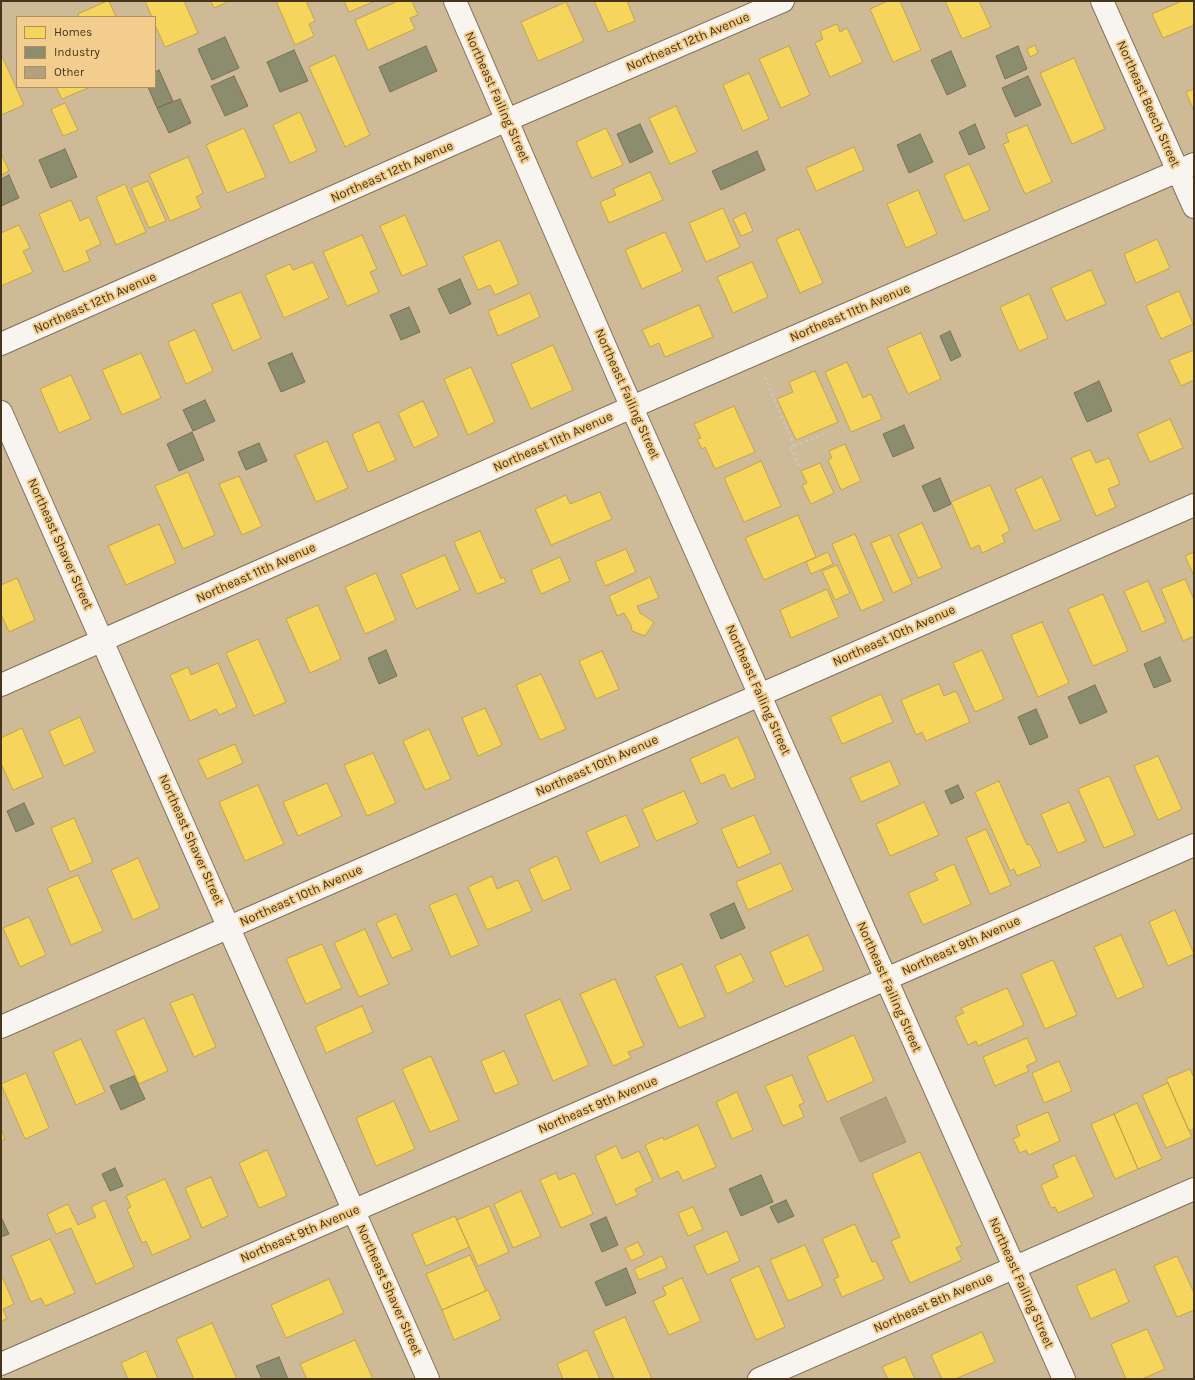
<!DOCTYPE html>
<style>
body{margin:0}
#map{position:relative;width:1195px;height:1380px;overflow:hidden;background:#cfba98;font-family:Karla,sans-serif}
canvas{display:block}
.frame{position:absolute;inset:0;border:2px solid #44351c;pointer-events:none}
.legend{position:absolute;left:16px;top:16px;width:140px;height:72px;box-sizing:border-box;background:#f2cd8e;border:1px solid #ac9060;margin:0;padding:5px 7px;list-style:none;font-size:12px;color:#44351c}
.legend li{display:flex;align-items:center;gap:8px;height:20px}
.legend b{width:20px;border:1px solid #ac9060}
</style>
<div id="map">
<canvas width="1195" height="1380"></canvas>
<div class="frame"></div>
<ul class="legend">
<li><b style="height:11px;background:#f6d55c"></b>Homes</li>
<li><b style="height:11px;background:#8c8c6e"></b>Industry</li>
<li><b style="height:11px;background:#b2a07f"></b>Other</li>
</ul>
</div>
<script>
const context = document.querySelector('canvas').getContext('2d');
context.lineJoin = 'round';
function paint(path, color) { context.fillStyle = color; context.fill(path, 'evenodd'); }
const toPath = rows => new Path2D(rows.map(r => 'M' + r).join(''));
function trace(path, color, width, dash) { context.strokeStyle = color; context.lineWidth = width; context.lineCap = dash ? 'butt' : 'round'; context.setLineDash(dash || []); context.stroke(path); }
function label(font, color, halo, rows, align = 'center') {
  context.font = font + ' Karla,sans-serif'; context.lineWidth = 4; context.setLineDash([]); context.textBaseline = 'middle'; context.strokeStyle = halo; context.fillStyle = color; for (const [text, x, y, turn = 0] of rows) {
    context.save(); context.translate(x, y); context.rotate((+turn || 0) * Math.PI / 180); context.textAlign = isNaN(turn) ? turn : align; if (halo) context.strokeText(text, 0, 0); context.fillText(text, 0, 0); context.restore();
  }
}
const homes = toPath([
 [107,1,109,1,116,17,79,17,78,14,107,1],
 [145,1,184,1,198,33,165,47,155,25,155,17,152,17,145,1],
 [211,1,230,1,214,8,211,1],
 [276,1,306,1,315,21,309,24,314,36,295,45,276,1],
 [344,1,375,1,349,12,344,1],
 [398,1,412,1,418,15,410,18,415,29,368,50,355,20,398,1],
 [594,1,627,1,635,21,608,32,594,1],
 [888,1,900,1,921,50,893,62,870,9,888,1],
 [945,1,979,1,991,27,962,39,945,1],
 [1182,1,1194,1,1194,25,1163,38,1152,14,1182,1],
 [566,2,584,41,538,61,521,22,566,2],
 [837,24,840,32,847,28,863,62,830,77,815,43,823,39,820,31,837,24],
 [1035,45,1038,53,1030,57,1027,49,1035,45],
 [789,46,810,95,781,108,759,59,789,46],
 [1,54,24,105,1,115,1,54],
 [335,55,370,135,345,147,309,67,335,55],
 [1074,58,1105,129,1072,144,1040,73,1074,58],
 [749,73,769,119,743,131,723,85,749,73],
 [56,87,90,87,62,99,56,87],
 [1194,89,1194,111,1186,92,1194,89],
 [65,103,78,130,63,136,51,109,65,103],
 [676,106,697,152,670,164,649,118,676,106],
 [300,112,317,151,290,163,273,125,300,112],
 [1027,125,1052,182,1025,194,1003,144,1009,142,1006,134,1027,125],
 [244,128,266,177,227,193,206,145,244,128],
 [606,128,623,165,592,178,576,142,606,128],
 [854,147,864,170,816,191,806,168,854,147],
 [1,153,9,171,1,175,1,153],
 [188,157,203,193,196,197,201,208,170,221,149,174,188,157],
 [969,164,990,210,964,221,944,175,969,164],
 [650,172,663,200,609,223,600,202,616,195,613,189,650,172],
 [148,181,166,221,149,228,131,188,148,181],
 [125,184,146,232,116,245,96,197,125,184],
 [918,190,937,234,906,248,887,204,918,190],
 [71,200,80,221,89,217,101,244,86,251,90,261,64,272,39,214,71,200],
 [723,208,740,247,706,262,689,223,723,208],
 [745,213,753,231,741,236,733,219,745,213],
 [405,215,427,265,402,276,380,226,405,215],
 [19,225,30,248,23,251,33,272,1,286,1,233,19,225],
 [799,229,823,283,800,293,776,239,799,229],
 [665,232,683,271,642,289,625,250,665,232],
 [362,235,377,269,370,272,379,292,347,306,323,252,362,235],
 [1157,239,1170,268,1136,283,1124,254,1157,239],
 [500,240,519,284,495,295,490,285,478,290,463,256,500,240],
 [313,262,329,298,284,318,265,275,290,264,293,270,313,262],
 [752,262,768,297,733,313,717,277,752,262],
 [1091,270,1106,304,1066,321,1051,288,1091,270],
 [1179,291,1193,324,1161,339,1146,306,1179,291],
 [241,292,261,338,233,351,212,304,241,292],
 [530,293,540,317,498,336,488,311,530,293],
 [1029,294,1048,338,1019,351,1000,307,1029,294],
 [699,305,713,337,665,357,659,343,650,347,642,330,699,305],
 [195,330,213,371,186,384,168,342,195,330],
 [921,333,941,379,908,394,887,348,921,333],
 [553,345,573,390,531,409,511,364,553,345],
 [1194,350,1194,380,1181,386,1169,360,1194,350],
 [141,353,161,398,122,415,102,370,141,353],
 [847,362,863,398,871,394,882,419,851,432,825,372,847,362],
 [471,367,495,422,468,435,444,379,471,367],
 [815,371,838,422,796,440,777,399,793,392,789,382,815,371],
 [71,375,91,419,59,433,40,389,71,375],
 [423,401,439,436,414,448,398,413,423,401],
 [734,406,755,452,715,469,705,447,702,449,697,439,701,438,694,424,734,406],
 [1170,419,1183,448,1150,462,1137,434,1170,419],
 [379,422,396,460,368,472,352,434,379,422],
 [327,441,348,488,316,502,295,455,327,441],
 [845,444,861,481,841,490,828,460,832,458,829,451,845,444],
 [1090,450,1096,463,1109,458,1120,484,1108,489,1116,507,1096,516,1071,458,1090,450],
 [761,461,781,506,744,522,724,478,761,461],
 [820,463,834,493,811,504,802,485,807,483,801,471,820,463],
 [188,472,215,535,183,549,155,486,188,472],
 [239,476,262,526,242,535,219,484,239,476],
 [1042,477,1061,520,1034,531,1015,489,1042,477],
 [990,485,1010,531,1002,535,1005,542,982,553,979,545,971,549,951,502,990,485],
 [600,492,612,519,551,545,535,509,566,495,570,504,600,492],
 [798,515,816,557,764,580,745,538,798,515],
 [922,523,942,568,918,578,898,534,922,523],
 [159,524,176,563,126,585,108,546,159,524],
 [480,531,501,579,504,577,506,582,477,594,454,542,480,531],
 [855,534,884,601,861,611,832,544,855,534],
 [890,535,912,584,893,593,871,543,890,535],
 [626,549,636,572,605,586,595,562,626,549],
 [828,552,833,564,811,574,806,562,828,552],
 [1194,552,1194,576,1185,556,1194,552],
 [445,555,460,590,416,609,401,574,445,555],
 [560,557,570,581,541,594,531,570,560,557],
 [837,565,850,593,835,600,822,571,837,565],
 [376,573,396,620,365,634,345,587,376,573],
 [650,577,659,598,637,606,640,613,654,622,645,636,632,631,631,625,624,613,617,616,609,596,650,577],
 [17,578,35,620,9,632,1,614,1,585,17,578],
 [1185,579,1194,600,1194,636,1183,641,1161,589,1185,579],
 [1148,581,1166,622,1142,632,1124,591,1148,581],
 [827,589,839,617,791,638,780,610,827,589],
 [1103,594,1128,651,1093,666,1068,609,1103,594],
 [318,605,341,659,310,673,286,619,318,605],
 [1042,622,1069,683,1038,697,1011,635,1042,622],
 [258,639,286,702,254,716,226,653,258,639],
 [982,650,1004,699,975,712,953,663,982,650],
 [602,651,619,689,596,699,579,661,602,651],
 [218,663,237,707,219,715,216,709,190,721,170,675,188,667,191,675,218,663],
 [541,674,566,729,540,740,516,685,541,674],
 [939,684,944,696,956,691,970,722,926,741,922,732,916,735,901,700,939,684],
 [881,694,893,722,842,744,830,717,881,694],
 [485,708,502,745,478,756,462,718,485,708],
 [80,717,95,752,64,766,49,731,80,717],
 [22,728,43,777,13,790,1,763,1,738,22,728],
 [429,729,451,779,425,790,403,741,429,729],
 [738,737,756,778,731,789,724,774,701,784,690,759,738,737],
 [235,744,243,763,207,779,198,760,235,744],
 [373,753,396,803,367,816,344,765,373,753],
 [1158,756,1182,809,1158,820,1134,766,1158,756],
 [890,761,900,785,861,802,850,778,890,761],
 [1109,776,1135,835,1104,848,1078,789,1109,776],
 [999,781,1027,845,1030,844,1041,866,1017,876,1014,869,1010,871,975,792,999,781],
 [327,783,342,816,298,836,283,802,327,783],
 [258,785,284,844,245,861,219,802,258,785],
 [684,791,698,823,656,841,642,809,684,791],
 [924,802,939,835,890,856,876,824,924,802],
 [1069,802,1086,841,1058,853,1041,814,1069,802],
 [626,815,640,846,600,863,586,832,626,815],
 [754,815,771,853,738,868,721,829,754,815],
 [74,818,93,862,70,872,51,828,74,818],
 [986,829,1011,885,990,894,966,838,986,829],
 [557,856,571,889,543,901,529,869,557,856],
 [138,858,160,908,133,920,111,870,138,858],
 [781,863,793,890,748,910,736,882,781,863],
 [954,864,971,904,923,925,908,893,938,880,934,873,954,864],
 [78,875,103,931,71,945,47,888,78,875],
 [492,876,497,889,518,880,532,911,487,930,468,887,492,876],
 [456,894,479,945,451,957,429,905,456,894],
 [1175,910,1194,954,1168,966,1149,922,1175,910],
 [396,914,412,950,392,958,376,923,396,914],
 [29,917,46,955,20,967,3,928,29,917],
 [365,929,389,984,359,997,334,943,365,929],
 [808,935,824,970,785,987,770,952,808,935],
 [1121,935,1144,987,1117,999,1094,947,1121,935],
 [322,944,342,988,306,1004,286,959,322,944],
 [741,954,754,981,727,994,715,966,741,954],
 [1053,960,1077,1015,1045,1029,1021,974,1053,960],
 [682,964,705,1017,679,1028,655,976,682,964],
 [615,979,644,1046,628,1052,631,1058,613,1066,580,994,615,979],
 [1007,988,1024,1025,978,1046,976,1041,968,1045,955,1017,964,1013,961,1008,1007,988],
 [193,994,216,1047,194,1057,170,1003,193,994],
 [560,999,589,1065,553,1081,525,1015,560,999],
 [362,1006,373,1032,326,1053,315,1027,362,1006],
 [144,1018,168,1071,139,1084,115,1031,144,1018],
 [854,1035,874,1081,827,1102,807,1056,854,1035],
 [1027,1038,1037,1061,1026,1066,1029,1071,995,1086,983,1057,1027,1038],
 [81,1039,105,1092,76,1105,53,1052,81,1039],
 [504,1051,519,1084,495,1094,481,1061,504,1051],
 [431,1056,459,1120,430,1132,402,1069,431,1056],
 [1059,1061,1072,1091,1044,1103,1032,1073,1059,1061],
 [1190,1069,1194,1078,1194,1129,1189,1131,1166,1079,1190,1069],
 [26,1073,49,1128,25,1139,1,1084,26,1073],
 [792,1075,804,1103,799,1105,804,1117,783,1126,765,1086,792,1075],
 [1168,1083,1192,1137,1166,1148,1142,1095,1168,1083],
 [737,1092,753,1130,732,1139,716,1102,737,1092],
 [394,1101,415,1149,376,1166,356,1118,394,1101],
 [1137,1103,1162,1159,1138,1169,1114,1114,1137,1103],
 [1048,1112,1060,1141,1029,1155,1026,1150,1020,1153,1013,1139,1020,1136,1016,1126,1048,1112],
 [1114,1114,1138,1169,1115,1179,1091,1124,1114,1114],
 [698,1125,716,1167,683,1181,678,1171,660,1179,645,1145,663,1137,664,1140,698,1125],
 [1,1129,5,1139,1,1141,1,1129],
 [616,1146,622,1159,639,1151,653,1181,635,1189,638,1195,616,1205,595,1156,616,1146],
 [267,1150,287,1196,259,1208,239,1163,267,1150],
 [920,1152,962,1245,956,1248,962,1260,910,1283,891,1241,900,1237,872,1174,920,1152],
 [1075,1155,1094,1197,1058,1213,1055,1207,1051,1208,1041,1185,1058,1177,1053,1165,1075,1155],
 [556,1173,559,1180,575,1173,593,1214,561,1228,540,1180,556,1173],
 [211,1177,228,1216,202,1228,185,1188,211,1177],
 [165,1179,191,1238,152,1255,146,1241,142,1243,127,1209,131,1207,126,1196,165,1179],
 [521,1191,541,1236,513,1248,494,1204,521,1191],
 [105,1200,134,1267,96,1284,71,1228,56,1234,47,1214,68,1204,78,1225,96,1217,91,1207,105,1200],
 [489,1206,509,1252,478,1266,457,1220,489,1206],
 [693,1207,703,1229,688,1236,678,1213,693,1207],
 [455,1216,469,1247,426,1266,412,1234,455,1216],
 [855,1224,872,1262,876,1261,884,1279,842,1297,834,1279,839,1277,822,1239,855,1224],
 [727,1231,740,1261,707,1275,694,1246,727,1231],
 [50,1239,75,1293,45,1306,41,1298,31,1302,11,1256,50,1239],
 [638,1242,644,1255,631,1261,625,1248,638,1242],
 [805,1245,823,1286,788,1301,770,1260,805,1245],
 [470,1255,486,1291,442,1310,426,1274,470,1255],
 [662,1256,667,1268,639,1280,634,1269,662,1256],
 [1177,1256,1194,1293,1194,1310,1177,1317,1154,1266,1177,1256],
 [759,1266,785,1327,756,1340,730,1279,759,1266],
 [1115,1269,1129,1302,1091,1319,1076,1286,1115,1269],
 [1,1274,14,1304,3,1309,7,1319,1,1321,1,1274],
 [682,1278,701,1321,669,1335,653,1301,666,1295,663,1287,682,1278],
 [329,1279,344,1313,286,1338,271,1305,329,1279],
 [488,1290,501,1319,454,1340,442,1310,488,1290],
 [625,1317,631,1331,652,1379,614,1379,593,1331,625,1317],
 [212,1323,237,1379,194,1379,176,1339,212,1323],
 [1147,1329,1165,1369,1142,1379,1126,1379,1111,1344,1147,1329],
 [982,1332,995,1362,955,1379,942,1379,931,1355,982,1332],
 [355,1340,373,1379,307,1379,300,1364,355,1340],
 [587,1350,600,1379,563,1379,557,1364,587,1350],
 [146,1351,158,1379,128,1379,121,1363,146,1351],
 [905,1357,915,1379,888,1379,882,1367,905,1357]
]);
paint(homes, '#f6d55c');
trace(homes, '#c1a549', 1);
const industry = toPath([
 [225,37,239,68,212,80,198,49,225,37],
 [426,46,437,71,390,92,379,67,426,46],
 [1018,46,1027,69,1005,79,996,56,1018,46],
 [294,50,308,81,280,92,267,62,294,50],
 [951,51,966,86,947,95,931,60,951,51],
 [159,70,173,101,157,108,148,87,155,87,155,72,159,70],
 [234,76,248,106,225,116,211,86,234,76],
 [1028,76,1041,105,1015,117,1002,88,1028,76],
 [180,99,191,123,169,133,157,108,180,99],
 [640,124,653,152,630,163,617,134,640,124],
 [975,124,985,148,969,155,959,132,975,124],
 [920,134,933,162,909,173,897,145,920,134],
 [65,149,77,177,51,188,39,160,65,149],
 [757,151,765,170,721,190,712,171,757,151],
 [9,175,19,198,1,206,1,179,9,175],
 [460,279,471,304,450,314,438,289,460,279],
 [409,307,420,332,401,340,390,315,409,307],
 [950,331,961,356,951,361,940,336,950,331],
 [292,353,305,382,281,392,268,363,292,353],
 [1099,381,1112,411,1087,422,1074,393,1099,381],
 [205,400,215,421,193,431,183,410,205,400],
 [904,425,914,448,893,457,883,434,904,425],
 [192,432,204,460,179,471,167,444,192,432],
 [259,443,267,461,246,470,238,452,259,443],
 [940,478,951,504,934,512,922,486,940,478],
 [386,650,397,676,379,684,368,658,386,650],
 [1160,657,1171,681,1154,688,1144,664,1160,657],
 [1095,685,1107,712,1080,724,1068,697,1095,685],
 [1036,709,1048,737,1030,745,1018,717,1036,709],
 [958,785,964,798,951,804,945,791,958,785],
 [24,803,34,824,16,832,7,811,24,803],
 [734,903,745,928,721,939,710,914,734,903],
 [134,1076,145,1099,121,1110,110,1086,134,1076],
 [115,1168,123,1186,110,1191,102,1174,115,1168],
 [761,1175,773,1202,741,1216,729,1189,761,1175],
 [786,1200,794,1216,778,1223,770,1207,786,1200],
 [1,1217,9,1234,1,1237,1,1217],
 [606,1217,618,1245,602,1252,590,1224,606,1217],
 [626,1268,636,1293,606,1306,595,1282,626,1268],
 [279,1357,288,1379,262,1379,256,1366,279,1357]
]);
paint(industry, '#8c8c6e');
trace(industry, '#767255', 1);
const building = toPath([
 [886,1097,906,1142,860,1162,840,1118,886,1097]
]);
paint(building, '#b2a07f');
trace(building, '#a29276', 1);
const minor = toPath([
 [455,1,621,383,1064,1379],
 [1102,1,1194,207],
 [1,344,507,120,783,1],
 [1,412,428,1379],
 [1,685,632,407,1194,164],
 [1,1027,1194,505],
 [1,1364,1194,845],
 [759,1379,1194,1189]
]);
trace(minor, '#81725a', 24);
trace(toPath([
 [765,377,794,446,791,447,799,466],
 [794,446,826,433]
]), '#ccc5bb', 2.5, [3, 3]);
trace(minor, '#f8f5f0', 22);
label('13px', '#44351c', '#f2cd8e', [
 ["Northeast 12th Avenue",688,42,-23],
 ["Northeast Failing Street",497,97,66],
 ["Northeast Beech Street",1148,104,66],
 ["Northeast 12th Avenue",392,172,-24],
 ["Northeast 12th Avenue",95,303,-24],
 ["Northeast 11th Avenue",850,313,-23],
 ["Northeast Failing Street",627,394,66],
 ["Northeast 11th Avenue",553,442,-24],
 ["Northeast Shaver Street",60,544,66],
 ["Northeast 11th Avenue",256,573,-24],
 ["Northeast 10th Avenue",894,636,-24],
 ["Northeast Failing Street",758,690,66],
 ["Northeast 10th Avenue",597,766,-24],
 ["Northeast Shaver Street",191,840,66],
 ["Northeast 10th Avenue",301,896,-24],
 ["Northeast 9th Avenue",961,946,-24],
 ["Northeast Failing Street",889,987,66],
 ["Northeast 9th Avenue",598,1105,-23],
 ["Northeast 9th Avenue",300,1234,-23],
 ["Northeast Failing Street",1021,1283,66],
 ["Northeast Shaver Street",389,1290,66],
 ["Northeast 8th Avenue",933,1303,-24]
]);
</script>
